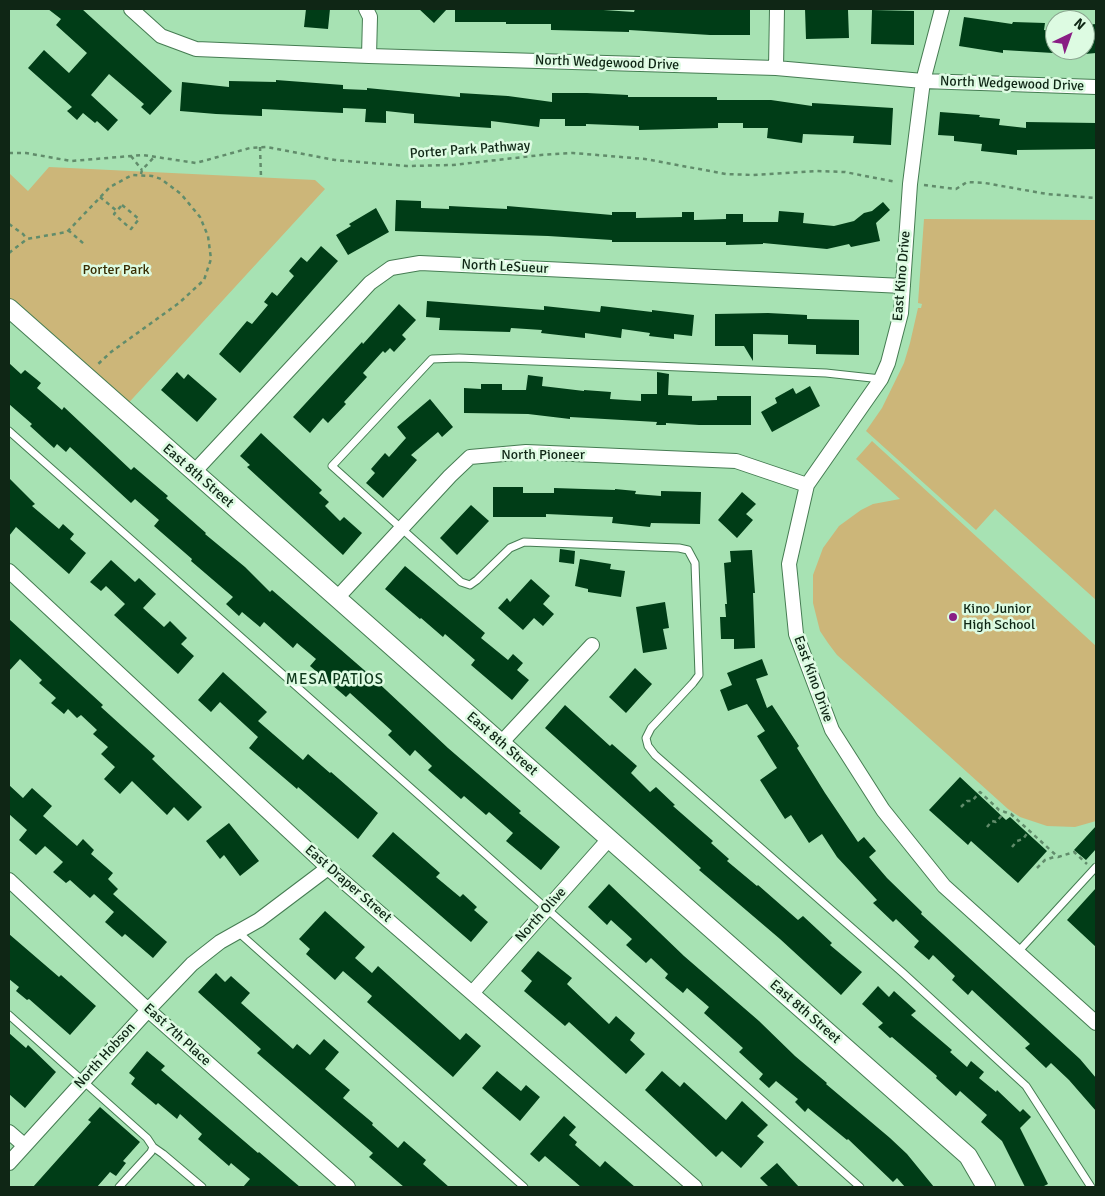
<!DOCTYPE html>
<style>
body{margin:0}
#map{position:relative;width:1105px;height:1196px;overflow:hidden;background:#a7e2b3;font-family:Signika,sans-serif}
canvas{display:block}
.frame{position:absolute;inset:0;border:10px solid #0f2615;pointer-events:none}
.north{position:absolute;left:1045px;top:10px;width:50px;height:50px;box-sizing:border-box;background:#ddfbe2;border:1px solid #8ba690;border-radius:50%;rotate:42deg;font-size:14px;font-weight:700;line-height:20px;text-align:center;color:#0f2615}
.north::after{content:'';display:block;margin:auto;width:18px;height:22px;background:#891e84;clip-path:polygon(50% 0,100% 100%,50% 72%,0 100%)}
</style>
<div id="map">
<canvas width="1105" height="1196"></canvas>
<div class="frame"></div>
<div class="north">N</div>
</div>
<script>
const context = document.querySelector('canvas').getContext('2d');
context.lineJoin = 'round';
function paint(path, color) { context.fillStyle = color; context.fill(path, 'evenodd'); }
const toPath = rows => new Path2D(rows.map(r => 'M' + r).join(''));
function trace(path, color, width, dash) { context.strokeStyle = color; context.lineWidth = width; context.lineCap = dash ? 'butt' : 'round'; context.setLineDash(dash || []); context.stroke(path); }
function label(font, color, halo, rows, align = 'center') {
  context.font = font + ' Signika,sans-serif'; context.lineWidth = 5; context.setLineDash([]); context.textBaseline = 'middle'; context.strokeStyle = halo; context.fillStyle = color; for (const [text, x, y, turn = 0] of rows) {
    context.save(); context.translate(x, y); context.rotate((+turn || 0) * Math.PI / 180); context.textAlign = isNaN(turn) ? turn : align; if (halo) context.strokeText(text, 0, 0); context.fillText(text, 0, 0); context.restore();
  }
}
paint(toPath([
 [49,167,315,180,325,189,123,409,9,308,9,173,28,191],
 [924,219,1096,220,1096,600,995,509,976,530,866,431,882,408,904,363,910,343,918,308,921,308,922,304,918,303],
 [872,441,1096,646,1096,821,1075,827,1047,826,1020,817,1008,809,837,655,828,643,820,631,813,603,813,575,823,548,839,526,861,510,873,504,900,499,856,459]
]), '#ccb679');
paint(toPath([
 [48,9,82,9,172,91,150,115,141,107,144,104,109,74,91,95,118,120,108,131,97,121,95,123,83,113,77,120,67,111,72,107,28,68,44,50,69,73,87,53,56,25,61,19],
 [306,9,330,9,328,29,304,27],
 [419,9,447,9,434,23],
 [455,9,588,9,634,12,635,9,750,9,750,35,710,35,629,30,629,32,551,30,551,24,506,24,506,22,455,22],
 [805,9,848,10,849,38,806,39],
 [872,10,914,11,914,45,871,44],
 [964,17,1012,24,1013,22,1045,23,1044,30,1054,31,1053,53,1003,50,1003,53,959,46],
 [1096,24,1096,53,1085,54,1085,25],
 [276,80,343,85,343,89,367,90,367,88,460,97,460,93,508,96,552,102,552,93,587,93,628,95,628,97,717,97,717,100,771,100,812,106,812,103,893,108,891,145,853,143,854,136,803,134,802,143,767,138,768,128,743,128,743,123,718,123,718,128,639,130,639,126,586,124,586,126,565,126,565,119,540,119,539,127,491,121,491,128,414,123,414,114,386,111,386,123,365,122,366,109,343,108,343,113,262,109,262,116,216,114,180,111,182,82,229,87,229,81,276,82],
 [940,112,980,115,979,117,1000,119,999,125,1026,128,1026,122,1096,123,1096,149,1017,150,1017,155,981,151,982,144,954,141,954,136,938,135],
 [396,200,421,201,421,208,449,209,449,206,507,209,507,206,612,215,612,212,636,212,636,218,682,217,682,212,694,212,694,220,726,219,726,214,743,214,743,222,778,222,779,211,804,213,803,223,834,226,854,221,864,213,872,211,883,202,890,210,876,223,880,241,851,247,849,244,827,249,763,243,763,244,726,245,726,242,612,242,612,240,548,236,395,231],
 [376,208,389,232,348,255,336,235,351,226,349,224],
 [321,246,338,261,240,373,219,354,247,321,252,324,268,305,264,302,272,292,277,296,294,276,289,271,301,257,307,262],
 [427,301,544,310,544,306,600,312,601,306,652,312,652,310,694,315,692,336,674,334,674,339,649,336,650,333,622,329,621,338,585,333,585,338,541,333,542,330,511,328,510,332,439,330,440,318,426,317],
 [399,304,416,320,402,335,406,339,394,352,390,348,385,353,383,351,363,373,367,377,344,402,346,404,328,423,323,418,310,433,293,417,362,342,363,344],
 [768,313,807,315,807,319,859,320,859,355,816,354,816,345,788,344,788,335,753,334,753,361,744,346,715,346,715,314],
 [9,363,21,374,25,370,41,383,37,388,62,410,64,407,131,470,134,467,168,496,166,498,206,533,205,534,245,567,270,592,272,590,371,676,448,748,521,811,519,813,560,847,541,870,506,841,513,833,489,812,486,815,464,796,461,799,428,770,432,766,415,750,410,756,388,735,392,731,350,693,346,697,310,666,316,659,297,643,293,648,264,622,260,627,242,612,239,616,226,604,233,597,191,561,192,559,154,526,159,520,135,499,131,503,70,447,66,452,57,444,54,448,30,426,32,424,9,404],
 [177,372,184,379,188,374,217,399,197,422,161,390],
 [657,372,669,374,668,395,692,396,692,401,717,400,717,396,751,396,751,425,699,425,666,423,666,425,656,425,657,422,570,417,570,419,528,414,464,413,464,388,481,389,481,384,502,384,502,390,526,390,528,375,543,377,542,386,584,391,584,390,611,392,610,399,641,401,641,394,657,394],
 [810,386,820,406,772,432,761,412,777,403,775,398,793,388,796,394],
 [430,399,453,427,442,437,438,432,411,455,417,460,383,498,366,483,375,473,371,469,385,453,389,457,406,438,397,427],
 [261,433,322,490,319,493,329,502,325,506,340,521,344,517,362,533,343,555,247,467,250,465,240,456],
 [9,478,35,504,32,506,59,529,63,524,74,534,70,539,86,553,69,574,16,527,9,536],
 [493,487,523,487,523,493,554,493,554,488,615,490,615,489,636,491,635,494,661,496,661,491,701,492,700,524,651,523,650,527,612,523,613,517,546,514,546,517,493,517],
 [742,492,756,504,746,514,753,520,737,538,718,520],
 [471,505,489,521,457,555,440,538],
 [560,549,575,551,574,564,559,562],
 [752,550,755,593,753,593,755,648,734,649,734,639,721,639,720,617,726,617,725,604,727,604,724,563,731,562,730,551],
 [580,559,611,564,610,569,625,571,621,597,588,592,588,589,575,586],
 [111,560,135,582,139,578,156,594,143,608,164,627,170,621,187,638,181,644,194,656,178,674,114,615,125,604,106,586,101,591,90,582],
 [405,566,485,633,481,638,508,660,513,654,523,663,517,670,529,680,512,700,471,665,475,660,445,634,443,637,421,618,420,619,385,589],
 [531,579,550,596,543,604,554,614,543,626,534,618,523,630,498,608,507,598,510,602],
 [665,602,669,628,663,629,667,649,643,653,636,607],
 [9,619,103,705,101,707,155,756,152,759,202,807,188,821,174,807,167,815,132,781,120,794,104,779,115,767,101,754,108,747,93,734,97,730,81,715,77,718,68,709,64,714,51,703,56,698,39,683,42,680,20,659,9,671],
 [762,659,768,675,756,679,767,708,772,705,799,746,797,748,825,793,858,842,864,837,876,851,869,857,887,878,922,912,921,914,1080,1059,1096,1078,1096,1111,1069,1080,1051,1063,1046,1068,1025,1048,1030,1044,972,990,968,995,952,980,955,976,933,955,929,960,914,947,919,941,896,919,893,922,873,903,877,900,837,857,822,834,809,843,791,815,785,819,760,780,777,768,757,736,765,731,747,704,728,711,720,690,732,685,727,673],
 [635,668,652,684,626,713,609,697],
 [223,672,267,712,258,721,303,760,308,754,330,773,331,772,378,813,358,839,298,787,297,789,249,748,258,737,220,702,211,712,198,700],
 [565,705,610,746,612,744,637,766,631,773,650,792,656,787,675,805,673,806,713,841,711,843,729,859,727,861,757,886,758,885,798,920,803,916,832,943,830,945,862,972,841,995,780,939,699,870,701,868,545,728],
 [960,777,1006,820,1010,817,1047,851,1018,883,971,841,968,845,929,810],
 [9,785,23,798,32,788,52,806,43,816,77,846,83,839,94,850,91,854,113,873,108,879,118,889,113,894,167,942,153,958,125,934,122,937,105,922,114,912,94,894,90,898,70,880,66,883,53,872,63,862,45,846,36,855,19,840,27,830,9,814],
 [229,823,259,861,240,876,224,855,220,859,206,841],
 [1096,826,1096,849,1086,860,1074,850],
 [393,832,440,873,436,877,460,897,463,894,477,907,474,910,488,922,471,942,372,856],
 [609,884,684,956,759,1021,795,1056,827,1083,826,1084,890,1138,907,1154,934,1187,905,1187,897,1178,893,1182,848,1139,847,1140,808,1108,805,1112,795,1102,798,1099,776,1081,769,1088,759,1079,763,1074,739,1052,743,1048,704,1013,709,1007,687,988,683,993,665,978,668,974,651,958,646,963,626,945,632,939,611,920,607,925,588,907],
 [1096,888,1096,947,1067,920],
 [325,911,365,947,355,958,372,973,378,966,460,1040,466,1033,481,1046,453,1077,367,1002,372,996,343,971,335,980,306,954,310,949,299,939],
 [9,934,59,977,61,975,96,1006,70,1035,29,999,27,1000,16,991,19,987,9,979],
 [538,951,572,978,567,984,609,1024,616,1016,635,1033,630,1040,645,1054,626,1074,569,1022,565,1026,524,991,532,981,521,971],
 [216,973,225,982,231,976,250,993,241,1003,293,1049,297,1044,310,1055,324,1039,339,1052,325,1069,350,1090,343,1098,373,1123,372,1125,398,1148,404,1141,426,1160,423,1164,449,1187,404,1187,369,1157,373,1153,257,1053,261,1049,198,992],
 [878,986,889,997,894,991,916,1011,911,1015,952,1050,950,1052,967,1067,971,1061,984,1072,979,1078,996,1092,997,1090,1020,1112,1023,1109,1031,1117,1020,1128,1048,1184,1042,1187,1025,1187,1002,1141,981,1122,987,1115,960,1091,956,1096,936,1078,937,1076,892,1037,890,1038,878,1027,883,1023,862,1004],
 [9,1033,26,1048,28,1045,56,1072,25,1108,9,1094],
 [147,1051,165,1066,161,1070,258,1153,259,1152,300,1187,243,1187,250,1179,231,1163,229,1166,198,1139,202,1134,180,1114,177,1119,158,1103,156,1105,131,1084,135,1078,129,1073],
 [497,1071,521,1091,526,1085,540,1097,520,1121,482,1088],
 [662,1071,680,1087,684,1082,726,1120,742,1101,768,1125,757,1136,764,1142,741,1168,722,1151,716,1157,645,1090],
 [100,1107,140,1142,123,1161,126,1163,116,1176,110,1172,97,1187,33,1187,91,1122,88,1120],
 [564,1116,576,1127,569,1135,577,1142,575,1145,600,1167,605,1161,635,1187,581,1187,545,1156,539,1162,530,1154],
 [777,1163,799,1187,769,1187,760,1178]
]), '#003d17');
const service = toPath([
 [881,379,826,373,459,358,432,359,332,466,461,582,470,585,477,580,510,548,524,542,679,548,688,550,695,563,699,675,693,683,651,728,646,738,648,746,655,755,903,973,1026,1086,1091,1187],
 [9,431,860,1187],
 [238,932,524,1187],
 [1017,953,1096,867],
 [9,1015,147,1138,153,1147,151,1152,119,1187],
 [153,1147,163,1154,202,1187]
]);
const minor = toPath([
 [131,9,161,36,196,49,369,56,776,68,923,81,1096,87],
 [366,9,370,17,369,56],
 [942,9,923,81,910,184,901,313,888,363,881,379,807,485,789,564,796,634,832,730,883,810,944,886,1096,1023],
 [776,68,777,9],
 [194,472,370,283,391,268,420,263,903,286],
 [9,571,328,868,695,1187],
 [337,598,450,476,470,457,526,452,736,461,807,485],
 [501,743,592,645],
 [9,880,148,1010,348,1187],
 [473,992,609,839],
 [9,1132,24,1145],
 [9,1163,148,1010,192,964,220,942,259,920,328,868]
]);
const tertiary = toPath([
 [9,308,968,1156,986,1187]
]);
trace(service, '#457c52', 9);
trace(minor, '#457c52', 16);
trace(tertiary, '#457c52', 20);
trace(toPath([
 [260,147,261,177],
 [9,153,26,153,71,161,143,155,196,163,250,148,267,147,335,160,407,166,453,165,541,155,573,153,645,159,726,174,753,175,816,171,845,172,896,182],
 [131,156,142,170],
 [141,174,142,170,155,156],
 [924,185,956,189,967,182,985,183,1047,194,1096,198],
 [100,197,117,211],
 [122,205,139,219,131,229,114,214,122,205],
 [9,224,23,234,27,239],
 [68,230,84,244],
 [9,253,27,239,67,232,110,187,132,175,152,176,161,179,181,194,200,217,208,236,211,259,204,280,179,303,111,352,97,365],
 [961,807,967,801,972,801,980,792,999,810,1011,814,1058,857,1074,852,1087,864],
 [987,827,992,821,996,822,1005,812],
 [1012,847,1017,841,1023,839,1029,831],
 [1037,868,1045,860,1057,856]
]), '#618c6b', 2.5, [4, 4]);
trace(service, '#fff', 7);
trace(minor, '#fff', 14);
trace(tertiary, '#fff', 18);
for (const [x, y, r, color] of [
 [953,617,5,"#891e84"]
]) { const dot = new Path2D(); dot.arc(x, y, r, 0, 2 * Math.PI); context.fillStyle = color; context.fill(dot); trace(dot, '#ddfbe2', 2); }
label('14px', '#0f2615', '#ddfbe2', [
 ["North Wedgewood Drive",607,63,2],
 ["North Wedgewood Drive",1012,84,2],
 ["Porter Park Pathway",470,150,-4],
 ["North LeSueur",505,267,3],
 ["East Kino Drive",902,276,-85],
 ["North Pioneer",543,455],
 ["East 8th Street",198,476,41],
 ["East Kino Drive",813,679,70],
 ["East 8th Street",502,744,41],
 ["East Draper Street",348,884,41],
 ["North Olive",541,915,-48],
 ["East 8th Street",805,1012,41],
 ["East 7th Place",177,1035,42],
 ["North Hobson",105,1056,-48]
]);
label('14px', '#382c02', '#ddfbe2', [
 ["Porter Park",116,270]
]);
label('14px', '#0f2615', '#ddfbe2', [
 ["Kino Junior",963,609],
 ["High School",963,625]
], 'left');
context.letterSpacing = '1px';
label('15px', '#0e391c', '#ddfbe2', [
 ["MESA PATIOS",335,680]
]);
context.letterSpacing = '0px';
</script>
